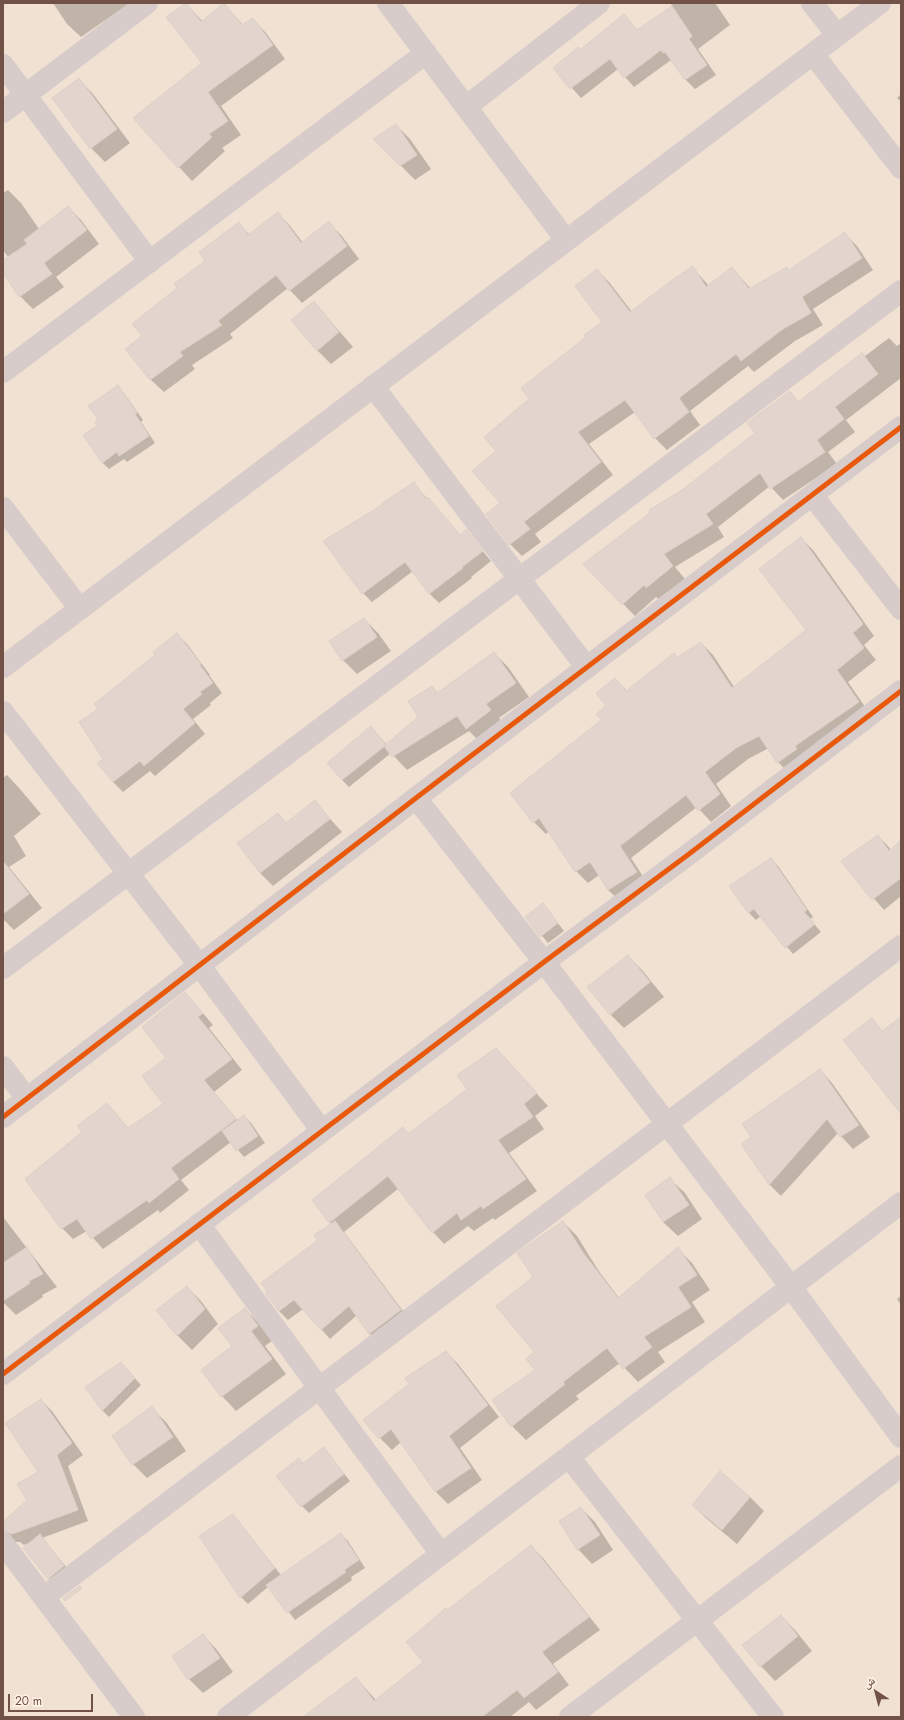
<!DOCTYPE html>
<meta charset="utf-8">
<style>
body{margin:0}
#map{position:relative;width:904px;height:1720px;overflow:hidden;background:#f6eee5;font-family:Jost,"Noto Naskh Arabic",sans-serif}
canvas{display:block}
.frame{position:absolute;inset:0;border:4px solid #725147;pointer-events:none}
.north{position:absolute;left:856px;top:1672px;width:40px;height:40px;-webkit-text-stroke:3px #fff2e5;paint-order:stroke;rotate:324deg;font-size:11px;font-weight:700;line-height:16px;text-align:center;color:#725147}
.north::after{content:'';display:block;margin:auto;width:14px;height:18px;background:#725147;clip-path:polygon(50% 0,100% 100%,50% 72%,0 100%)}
.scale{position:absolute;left:8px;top:1694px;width:85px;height:18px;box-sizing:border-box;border:2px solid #725147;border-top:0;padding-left:5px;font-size:12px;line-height:14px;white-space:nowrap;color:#725147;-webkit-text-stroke:3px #fff2e5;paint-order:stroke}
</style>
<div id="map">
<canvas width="904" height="1720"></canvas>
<div class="frame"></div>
<div class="north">ش</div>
<div class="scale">20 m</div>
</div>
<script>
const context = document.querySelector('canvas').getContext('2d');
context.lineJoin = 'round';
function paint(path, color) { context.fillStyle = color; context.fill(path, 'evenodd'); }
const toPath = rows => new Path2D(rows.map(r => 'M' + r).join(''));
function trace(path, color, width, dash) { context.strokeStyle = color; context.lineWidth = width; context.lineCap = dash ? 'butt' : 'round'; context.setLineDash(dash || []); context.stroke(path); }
paint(toPath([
 [3,3,901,3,901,1717,3,1717]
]), '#f1e1d3');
paint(toPath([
 [53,3,139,3,130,3,81,37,67,24],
 [670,3,715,3,730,25,698,49,716,75,695,89,686,80,671,60,634,87,618,69,581,98,554,68,581,50,624,15,638,31,673,7],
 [186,4,203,22,224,4,243,25,253,19,266,33,285,59,221,106,241,135,222,148,225,151,192,181,134,118,203,63],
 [79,79,93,94,130,143,105,162,91,148],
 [901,94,901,102,897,98],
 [396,125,410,139,431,169,415,180,375,139],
 [8,190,21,203,39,229,68,207,81,220,99,244,56,277,64,287,33,309,20,296,3,271,3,261,9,258,3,250,3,193],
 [278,213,290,226,303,243,329,223,341,235,359,259,302,303,288,288,230,334,233,338,192,365,195,369,164,392,151,380,127,349,143,336,178,288,207,261,238,224,250,235],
 [845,234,857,246,873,270,813,309,823,325,795,341,754,372,748,366,690,411,700,425,667,450,655,438,635,412,589,444,613,475,535,534,541,542,522,556,510,544,501,503,498,451,531,399,587,337,604,322,597,270,609,282,632,312,693,268,709,286,732,268,751,289,790,271],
 [314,302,353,347,331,364,317,350],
 [889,338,897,346,901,343,901,378,846,420,855,432,828,452,837,464,783,500,770,486,718,527,724,537,675,567,685,579,658,599,656,597,635,616,585,565,683,491,756,434,789,392,799,402,862,354,865,356],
 [117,386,124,393,143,420,141,422,155,443,127,462,124,459,109,469,102,462,99,426],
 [414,484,460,535,466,531,491,561,471,577,472,578,439,603,429,593,413,571,372,602,363,593,383,505],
 [801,538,813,550,874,636,864,645,876,660,848,682,870,714,790,774,778,762,769,748,748,759,716,784,731,806,711,822,697,807,631,858,648,884,620,901,608,890,599,875,588,883,576,871,549,831,546,834,534,822,602,720,608,706,615,679,627,691,701,643,713,655,734,687,807,631],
 [364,619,378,633,391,651,357,674,343,660],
 [177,634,187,644,210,675,209,675,222,693,210,703,211,705,193,719,205,734,155,776,150,771,123,792,113,782,104,759,100,709,156,655],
 [494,653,508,667,529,697,499,718,503,724,480,742,469,731,407,770,391,753,349,787,342,780,371,727,387,745,420,717,432,687,438,693],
 [7,775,20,789,41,814,14,836,26,856,9,867,42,908,14,930,3,919,3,778],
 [314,801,342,832,273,886,260,873,278,814,287,824],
 [878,836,888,846,901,865,901,896,884,910,842,862],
 [771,859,778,866,813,917,810,919,821,932,793,954,761,916,756,920,749,913,730,886],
 [543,904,564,931,548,943,526,917],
 [628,956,642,970,664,997,624,1028,610,1014],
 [196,1005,213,1025,209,1028,242,1070,214,1092,238,1121,244,1116,251,1123,265,1143,244,1157,231,1142,181,1180,189,1190,160,1213,158,1210,103,1249,87,1231,73,1239,62,1228,83,1132,107,1104,129,1129,165,1105,168,1058],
 [496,1049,548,1106,535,1116,544,1129,509,1153,537,1191,495,1220,493,1218,474,1231,468,1226,444,1244,433,1232,399,1188,344,1232,409,1319,379,1342,370,1334,357,1315,330,1339,303,1309,288,1320,279,1311,266,1293,319,1240,332,1224,329,1222,403,1129,409,1135,468,1090],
 [820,1070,832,1083,870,1137,853,1149,838,1133,781,1196,769,1184,753,1138],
 [670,1179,685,1193,702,1219,678,1236,663,1222,646,1195],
 [3,1217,57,1287,42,1295,43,1297,16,1315,3,1302],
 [563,1222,577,1236,598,1270,619,1298,678,1249,692,1263,710,1290,692,1302,705,1322,658,1352,665,1362,638,1382,620,1363,576,1396,579,1399,526,1440,512,1426,536,1370,534,1277],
 [187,1287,201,1301,218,1324,192,1350,178,1336,158,1310],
 [901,1296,901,1305,897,1299],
 [245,1309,259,1323,272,1341,265,1346,286,1374,236,1411,222,1396,234,1346],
 [446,1352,458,1364,499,1417,460,1448,482,1480,448,1504,436,1492,401,1442,392,1450,380,1438,410,1384],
 [128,1371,141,1385,109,1417,102,1410],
 [41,1400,52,1411,83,1455,68,1466,88,1521,42,1538,71,1573,55,1585,48,1578,29,1543,24,1545,20,1542,13,1542,3,1551,3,1523,28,1500,39,1473],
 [151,1408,166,1422,186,1451,147,1478,133,1464],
 [324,1449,350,1481,309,1513,302,1506,299,1460,304,1464],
 [750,1497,764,1511,737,1544,707,1519,693,1505],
 [581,1508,595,1522,613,1550,592,1564,578,1549,561,1521],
 [233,1515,281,1575,341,1534,348,1541,365,1568,351,1577,352,1580,295,1620,269,1586,248,1604,241,1597],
 [531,1546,543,1558,600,1630,553,1664,569,1685,536,1710,529,1702,510,1717,322,1717,356,1678,376,1700,424,1662,447,1611],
 [781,1616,795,1630,812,1651,775,1681,761,1666],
 [203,1635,217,1650,233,1672,203,1693,189,1679,173,1657]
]), '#0003');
const building = toPath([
 [186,3,201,22,224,3,242,25,253,18,273,45,208,92,228,121,209,134,212,137,178,168,133,118,202,63,166,17,186,3],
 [672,6,692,36,689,39,707,65,685,80,665,52,663,53,661,50,624,78,610,59,570,89,553,68,578,47,581,49,624,14,637,30,672,6],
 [79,78,117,129,90,149,52,98,79,78],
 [396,124,417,155,400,166,373,139,396,124],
 [68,206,87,230,44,263,52,274,19,297,3,273,3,260,27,244,24,240,68,206],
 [278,212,301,243,329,221,347,246,289,291,276,275,218,321,222,325,180,352,183,356,150,380,125,349,142,336,132,324,177,288,174,284,205,261,199,252,239,222,248,235,278,212],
 [845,232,862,258,802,297,811,313,783,329,741,361,736,354,679,398,689,412,654,439,625,400,578,432,601,462,524,522,530,529,509,545,486,514,500,503,472,471,496,451,484,437,529,399,521,388,586,337,584,335,602,322,575,286,597,269,630,312,675,278,693,266,706,287,732,267,749,289,787,267,789,270,845,232],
 [314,301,339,332,317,351,291,320,314,301],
 [862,353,878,374,835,407,844,419,817,440,825,452,770,489,760,473,706,514,713,524,664,554,673,566,646,588,644,585,622,605,583,564,650,513,649,510,682,490,755,433,747,423,790,391,798,402,862,353],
 [118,385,137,413,135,414,149,436,119,456,117,452,102,463,83,435,97,426,95,422,98,419,88,406,118,385],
 [414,482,426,499,428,497,460,535,466,529,483,551,462,567,463,568,429,594,405,562,362,594,323,541,382,505,381,504,414,482],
 [801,537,863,624,853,633,864,648,837,670,859,702,795,746,797,749,777,763,759,736,736,748,705,772,720,794,698,811,686,795,620,846,637,872,608,890,590,862,575,872,539,818,533,823,510,793,601,720,596,714,606,706,596,693,615,678,626,691,674,653,678,657,701,642,732,688,806,630,759,569,801,537],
 [364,618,377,637,342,661,329,641,364,618],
 [177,633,201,664,200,665,213,683,200,692,202,694,183,709,195,723,144,766,140,761,113,782,97,763,103,759,79,722,98,709,94,704,155,655,153,652,177,633],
 [494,652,516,683,486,704,491,710,466,729,457,716,392,757,384,746,418,717,408,701,432,686,437,693,494,652],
 [371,726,386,745,342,780,327,763,371,726],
 [315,800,330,819,260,873,237,843,278,813,286,823,315,800],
 [878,835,889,851,901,840,901,878,872,900,841,861,878,835],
 [771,858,807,910,804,912,815,924,785,948,754,909,748,913,729,886,771,858],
 [3,861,29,894,3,914,3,861],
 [543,903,558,923,540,937,525,917,543,903],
 [628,955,650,982,610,1015,587,987,628,955],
 [185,992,203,1013,198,1017,232,1059,204,1080,236,1119,171,1168,179,1179,149,1203,147,1200,91,1239,77,1219,61,1229,25,1179,82,1132,77,1126,107,1103,128,1128,163,1104,142,1076,166,1058,142,1027,185,992],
 [901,1017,901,1114,843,1040,872,1018,882,1031,901,1017],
 [496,1048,537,1093,524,1104,533,1117,498,1140,526,1179,483,1209,481,1206,461,1220,457,1213,432,1233,388,1176,329,1223,312,1200,403,1127,408,1134,467,1089,457,1075,496,1048],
 [820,1069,859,1125,840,1137,827,1119,769,1185,741,1144,751,1137,742,1124,820,1069],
 [244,1115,258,1136,236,1151,222,1131,244,1115],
 [670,1177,689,1205,663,1222,645,1195,670,1177],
 [335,1221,401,1310,369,1334,349,1306,321,1330,294,1300,279,1311,265,1293,267,1291,261,1283,318,1240,314,1235,335,1221],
 [563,1221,584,1254,618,1298,678,1247,697,1275,678,1287,691,1307,644,1337,652,1347,623,1369,607,1348,563,1382,565,1384,511,1427,492,1400,535,1370,526,1359,534,1352,496,1306,533,1277,517,1253,563,1221],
 [27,1247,43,1274,29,1281,30,1283,3,1301,3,1263,27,1247],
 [187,1286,205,1309,177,1336,156,1310,187,1286],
 [245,1308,258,1326,251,1331,272,1359,221,1397,201,1370,232,1346,218,1328,245,1308],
 [446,1351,488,1405,449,1436,471,1468,435,1492,391,1429,379,1439,363,1420,409,1384,405,1378,446,1351],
 [121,1362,135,1378,102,1411,85,1387,121,1362],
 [41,1399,72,1443,57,1455,78,1510,12,1534,3,1531,3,1522,27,1500,17,1484,38,1472,5,1423,41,1399],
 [152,1406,173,1437,132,1465,112,1436,152,1406],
 [324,1447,344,1474,301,1507,276,1476,299,1458,302,1464,324,1447],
 [720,1471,750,1497,722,1530,692,1505,720,1471],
 [581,1507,600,1535,577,1550,559,1521,581,1507],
 [233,1514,275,1568,240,1598,199,1536,233,1514],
 [341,1533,359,1560,344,1570,346,1572,287,1613,266,1585,341,1533],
 [40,1534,64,1566,48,1579,23,1548,40,1534],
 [531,1545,589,1617,542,1652,558,1672,524,1698,517,1690,482,1717,303,1717,356,1677,374,1701,423,1662,406,1642,446,1608,447,1610,531,1545],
 [80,1586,82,1588,65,1601,63,1598,80,1586],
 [781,1615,798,1636,760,1667,742,1645,781,1615],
 [203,1634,220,1658,188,1680,172,1656,203,1634]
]);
paint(building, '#e2d5cd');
trace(building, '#ded0c8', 1);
trace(toPath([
 [388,3,566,240],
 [812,3,837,35],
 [813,54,901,168],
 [3,65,150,262],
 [466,107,599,3],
 [3,112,147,3],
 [3,372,426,53],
 [373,386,587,668],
 [812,495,901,609],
 [3,508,80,609],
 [3,667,880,3],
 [3,712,200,966,322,1131],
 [416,798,544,962,791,1287,901,1437],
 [3,968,901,291],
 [3,1067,27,1099],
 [3,1117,416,798,901,427],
 [199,1224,441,1554],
 [3,1374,544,962,689,854,901,691],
 [569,1457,773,1717],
 [3,1543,134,1717],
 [44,1597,901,946],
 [228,1717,901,1203],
 [570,1717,901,1466]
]), '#d7ccc9', 22);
trace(toPath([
 [3,1117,416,798,901,427],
 [3,1374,544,962,689,854,901,691]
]), '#e8590c', 5);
</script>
